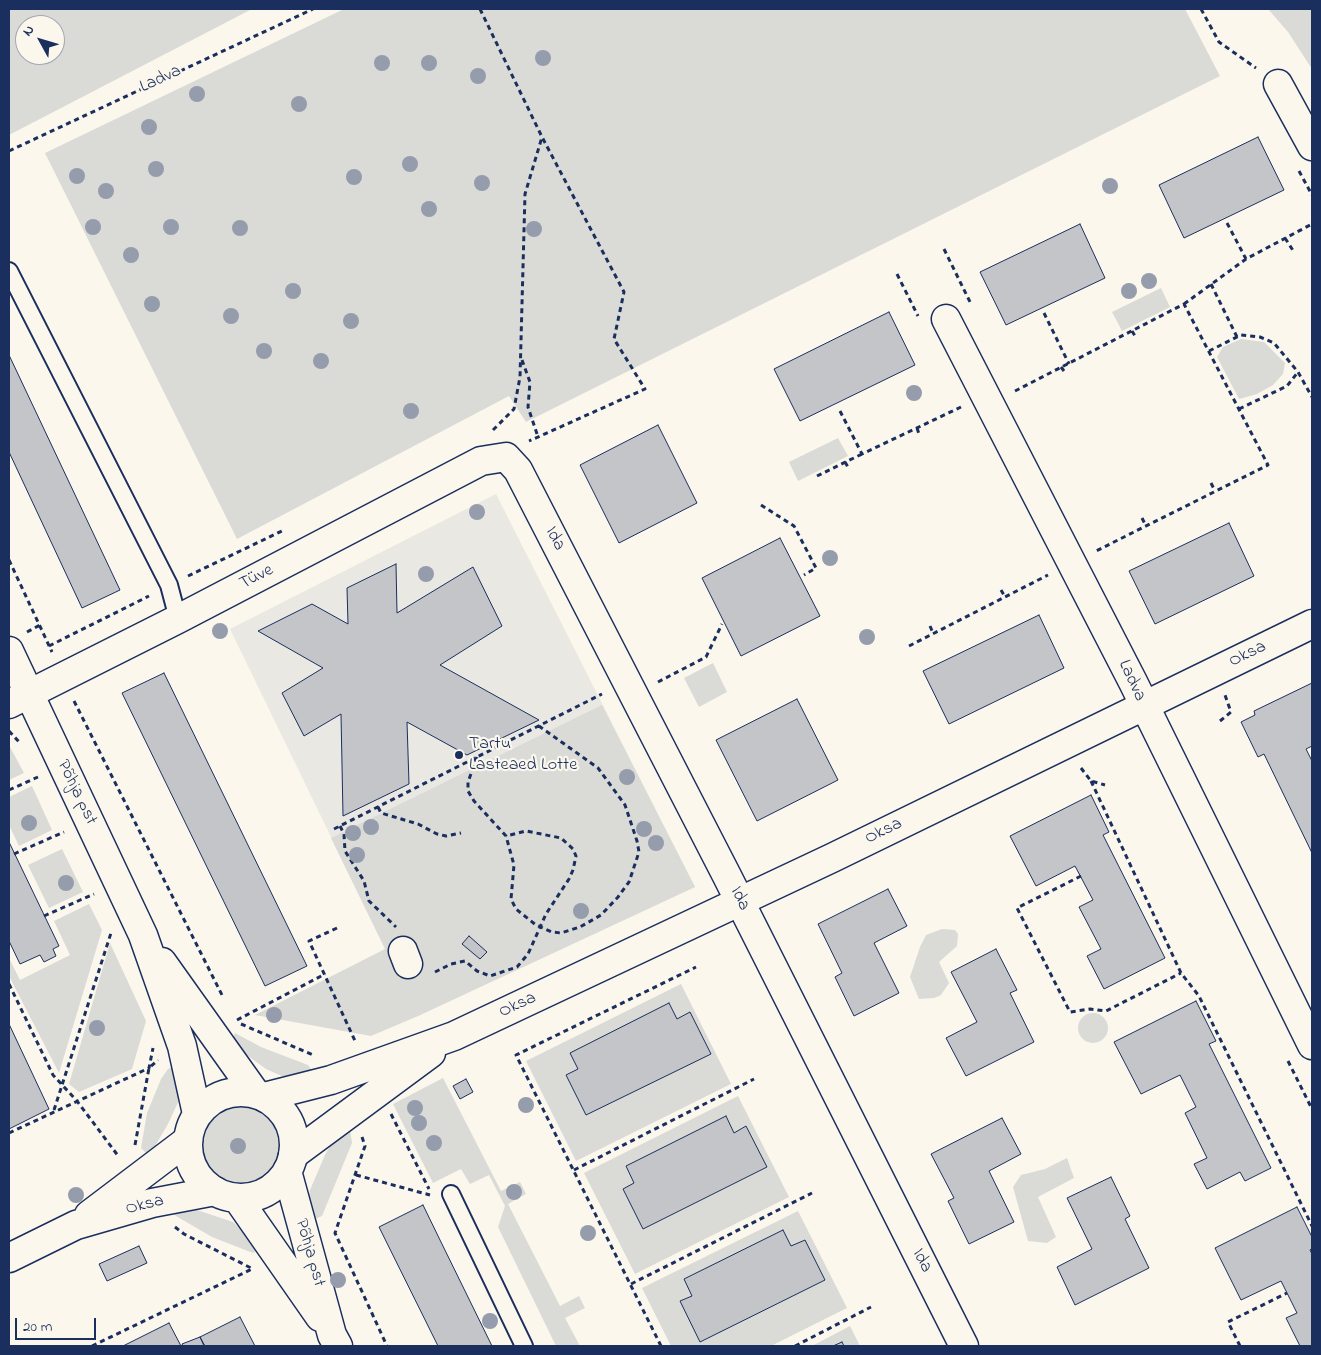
<!DOCTYPE html>
<meta charset="utf-8">
<style>
body{margin:0}
#map{position:relative;width:1321px;height:1355px;overflow:hidden;background:#fbf7ec;font-family:"Indie Flower",sans-serif}
canvas{display:block}
.frame{position:absolute;inset:0;border:10px solid #1b2f5e;pointer-events:none}
.north{position:absolute;left:15px;top:15px;width:50px;height:50px;box-sizing:border-box;background:#fbf7ec;border:1px solid #a1a7b3;border-radius:50%;rotate:309deg;font-size:14px;font-weight:700;line-height:20px;text-align:center;color:#1b2f5e}
.north::after{content:'';display:block;margin:auto;width:18px;height:22px;background:#1b2f5e;clip-path:polygon(50% 0,100% 100%,50% 72%,0 100%)}
.scale{position:absolute;left:15px;top:1318px;width:81px;height:22px;box-sizing:border-box;border:2px solid #1b2f5e;border-top:0;padding-left:6px;font-size:15px;line-height:18px;white-space:nowrap;color:#1b2f5e;-webkit-text-stroke:4px #fbf7ec;paint-order:stroke}
</style>
<div id="map">
<canvas width="1321" height="1355"></canvas>
<div class="frame"></div>
<div class="north">N</div>
<div class="scale">20 m</div>
</div>
<script>
const context = document.querySelector('canvas').getContext('2d');
context.lineJoin = 'round';
function paint(path, color) { context.fillStyle = color; context.fill(path, 'evenodd'); }
const toPath = rows => new Path2D(rows.map(r => 'M' + r).join(''));
function trace(path, color, width, dash) { context.strokeStyle = color; context.lineWidth = width; context.lineCap = dash ? 'butt' : 'round'; context.setLineDash(dash || []); context.stroke(path); }
function label(font, color, halo, rows, align = 'center') {
  context.font = font + ' "Indie Flower",sans-serif'; context.lineWidth = 4.5; context.setLineDash([]); context.textBaseline = 'middle'; context.strokeStyle = halo; context.fillStyle = color; for (const [text, x, y, turn = 0] of rows) {
    context.save(); context.translate(x, y); context.rotate((+turn || 0) * Math.PI / 180); context.textAlign = isNaN(turn) ? turn : align; if (halo) context.strokeText(text, 0, 0); context.fillText(text, 0, 0); context.restore();
  }
}
paint(toPath([
 [496,494,695,887,418,1016,230,629]
]), '#eae8e2');
paint(toPath([
 [9,9,252,9,9,135],
 [25,25,55,25,55,55,25,55],
 [344,9,1185,9,1220,76,526,422,509,396,237,539,45,153],
 [1268,9,1312,9,1312,69,1288,32],
 [1161,288,1170,307,1122,331,1112,312],
 [1241,339,1264,342,1285,363,1283,374,1273,385,1257,394,1239,399,1217,357,1223,347],
 [838,438,848,456,798,481,789,462],
 [713,663,727,692,699,707,684,678],
 [602,705,695,887,418,1016,371,1036,255,1015,385,949,331,838],
 [9,745,24,773,9,780],
 [32,786,52,830,19,846,9,825,9,797],
 [62,849,83,892,49,908,28,865],
 [89,904,102,930,59,1073,9,976,9,958,20,980,70,955,54,921],
 [942,929,955,930,958,934,957,946,939,962,949,983,941,995,934,998,919,999,910,977,920,947,926,935],
 [110,943,146,1021,132,1069,79,1092,69,1084],
 [681,984,731,1084,576,1161,526,1061],
 '1078 1028a15 15 0 1 1 30 0a15 15 0 1 1-30 0Z',
 [235,1033,261,1047,308,1065,315,1075,284,1077,266,1069,240,1050,233,1038],
 [174,1066,181,1096,168,1124,149,1156,141,1148,147,1113,161,1079,168,1069],
 [443,1078,501,1191,520,1182,526,1194,508,1204,560,1306,579,1296,585,1308,565,1318,580,1346,556,1346,498,1227,505,1206,489,1175,470,1184,461,1169,433,1183,393,1104],
 [738,1096,789,1197,635,1274,584,1173],
 '198 1145a44 44 0 1 1 88 0a44 44 0 1 1-88 0Z',
 [349,1123,352,1143,322,1216,309,1222,307,1206,310,1190,325,1155,340,1128],
 [1067,1158,1074,1178,1038,1197,1056,1237,1047,1243,1028,1241,1013,1187,1021,1175,1045,1169],
 [179,1204,233,1222,261,1248,253,1253,212,1237,176,1216,167,1205],
 [798,1211,847,1308,771,1346,671,1346,642,1288],
 [850,1326,860,1346,812,1346]
]), '#dadad7');
const building = toPath([
 [1258,137,1284,190,1184,238,1159,185,1258,137],
 [1080,224,1105,278,1006,325,980,272,1080,224],
 [889,312,915,365,800,421,774,369,889,312],
 [9,355,120,590,82,608,9,452,9,355],
 [658,425,697,503,619,543,580,465,658,425],
 [1229,523,1254,576,1155,624,1129,571,1229,523],
 [780,538,820,616,741,656,702,578,780,538],
 [396,564,397,613,473,567,502,626,440,665,539,720,467,755,407,722,409,784,343,816,341,714,304,736,282,693,323,668,258,631,312,604,348,624,347,588,396,564],
 [1039,615,1064,668,949,724,923,671,1039,615],
 [164,673,307,966,265,986,122,693,164,673],
 [1312,683,1312,746,1306,749,1312,761,1312,853,1264,754,1258,757,1241,722,1255,715,1254,711,1312,683],
 [797,699,838,780,757,821,716,740,797,699],
 [1091,795,1109,832,1103,835,1165,958,1104,989,1087,956,1101,949,1079,907,1093,900,1075,866,1036,886,1010,836,1091,795],
 [9,842,59,946,53,949,56,956,44,962,40,955,20,964,9,941,9,842],
 [888,889,907,926,874,943,899,993,854,1016,835,977,842,973,818,924,888,889],
 [469,936,487,952,480,959,462,944,469,936],
 [996,949,1017,990,1010,993,1034,1042,966,1076,946,1038,977,1022,951,972,996,949],
 [1196,1001,1216,1041,1209,1044,1271,1168,1245,1181,1240,1172,1207,1189,1194,1164,1207,1158,1185,1113,1196,1107,1180,1075,1141,1094,1114,1042,1196,1001],
 [669,1003,677,1019,690,1012,711,1054,586,1115,566,1075,578,1069,570,1053,669,1003],
 [9,1024,49,1109,9,1129,9,1024],
 [466,1079,473,1092,460,1099,453,1086,466,1079],
 [726,1116,734,1133,746,1126,767,1167,643,1229,623,1189,634,1183,626,1166,726,1116],
 [1002,1118,1021,1154,989,1171,1014,1222,969,1244,948,1201,954,1198,931,1154,1002,1118],
 [1111,1177,1130,1216,1125,1219,1149,1268,1075,1305,1057,1267,1092,1249,1067,1198,1111,1177],
 [423,1205,440,1240,492,1346,438,1346,379,1227,423,1205],
 [1297,1207,1312,1237,1312,1248,1310,1250,1312,1254,1312,1346,1300,1346,1286,1318,1297,1313,1281,1281,1241,1300,1215,1248,1297,1207],
 [783,1230,791,1246,805,1240,825,1280,700,1342,680,1301,692,1296,684,1279,783,1230],
 [139,1246,147,1263,107,1281,99,1264,139,1246],
 [240,1317,255,1346,205,1346,200,1337,240,1317],
 [169,1323,181,1346,123,1346,169,1323],
 [200,1337,204,1346,183,1346,182,1344,200,1337],
 [842,1342,844,1346,833,1346,842,1342]
]);
paint(building, '#c3c5c9');
trace(building, '#1b2f5e', 1);
const service = toPath([
 [9,271,169,585,178,619],
 [451,1194,524,1346]
]);
const minor = toPath([
 [1278,84,1312,146],
 [946,319,1133,682,1312,1045],
 [9,704,178,619,481,461,506,457,518,470,727,876,964,1346],
 [403,951,408,964],
 [264,1097,331,1080,454,1036,832,858,1312,624],
 [293,1155,431,1053],
 [89,1215,188,1140],
 [9,1258,76,1225,152,1203,215,1191]
]);
const tertiary = toPath([
 [9,651,143,935,182,1046,197,1114],
 [162,962,256,1094],
 '188 1145a53 53 0 1 1 106 0a53 53 0 1 1-106 0Z',
 [287,1171,332,1335,338,1346],
 [237,1198,320,1317]
]);
trace(service, '#1b2f5e', 20);
trace(minor, '#1b2f5e', 31);
trace(tertiary, '#1b2f5e', 31);
trace(toPath([
 [480,9,542,137,624,292,614,339,645,389,529,441],
 [1201,9,1219,42,1256,68],
 [9,151,313,9],
 [1299,171,1312,195],
 [1227,223,1246,259],
 [1285,238,1294,252],
 [944,249,971,304],
 [897,274,918,316],
 [1211,284,1237,337],
 [1184,304,1246,259,1312,224],
 [1044,313,1069,364],
 [1132,331,1135,336],
 [1209,351,1241,335,1260,337,1274,343,1298,372,1312,397],
 [522,360,530,382,528,407,538,437],
 [1061,367,1064,371],
 [1015,391,1184,304,1268,465,1096,551],
 [1239,409,1287,386,1298,372],
 [840,411,862,454,961,407],
 [917,428,919,434],
 [493,430,514,409,520,377,525,194,542,137],
 [845,462,849,469],
 [817,476,862,454],
 [1211,483,1215,491],
 [761,505,794,526,816,568,804,575],
 [1142,518,1146,526],
 [9,560,52,652],
 [188,576,284,530],
 [1001,590,1005,597],
 [930,626,933,633],
 [27,632,40,625],
 [49,646,149,596],
 [909,646,1048,575],
 [658,682,706,657,722,624],
 [74,701,222,995],
 [1220,721,1231,712,1225,695],
 [9,731,20,743],
 [477,757,468,782,468,791,474,801,506,836,514,865,511,899,516,909,536,925,552,932,561,933,580,927,601,915,618,897,629,882,639,852,637,841,625,805,598,768,539,726],
 [1081,768,1091,781,1105,785],
 [1091,781,1181,973,1199,996,1312,1226],
 [9,790,38,777],
 [378,807,381,813,418,824,437,834,446,836,461,833],
 [340,826,344,834,345,851,364,881,369,901,396,927],
 [334,829,602,694],
 [14,854,64,832],
 [1081,876,1017,908,1070,1012,1090,1009,1106,1011,1181,973],
 [44,916,94,894],
 [337,928,309,941,356,1043],
 [435,972,451,964,465,961,477,971,490,976,517,967,528,954,546,914,569,879,573,870,576,856,573,849,561,838,526,831,506,836],
 [9,984,53,1075,77,1101,119,1157],
 [237,1020,325,974],
 [241,1024,313,1055],
 [1288,1061,1312,1109],
 [54,1110,111,933],
 [391,1114,429,1189],
 [9,1133,149,1068,153,1048],
 [362,1137,365,1146,335,1233,387,1346],
 [135,1145,149,1068,158,1060],
 [574,1170,754,1079],
 [356,1175,430,1195],
 [175,1227,184,1234,251,1268],
 [631,1284,812,1193],
 [92,1346,252,1269],
 [661,1346,516,1055,696,967],
 [795,1346,871,1307],
 [1240,1346,1228,1322,1287,1293]
]), '#1b2f5e', 3, [5, 4]);
trace(service, '#fbf7ec', 16);
trace(minor, '#fbf7ec', 28);
trace(tertiary, '#fbf7ec', 28);
context.fillStyle = '#959cab';
for (const [x, y] of [
 [543,58],
 [382,63],
 [429,63],
 [478,76],
 [197,94],
 [299,104],
 [149,127],
 [410,164],
 [156,169],
 [77,176],
 [354,177],
 [482,183],
 [1110,186],
 [106,191],
 [429,209],
 [93,227],
 [171,227],
 [240,228],
 [534,229],
 [131,255],
 [1149,281],
 [293,291],
 [1129,291],
 [152,304],
 [231,316],
 [351,321],
 [264,351],
 [321,361],
 [914,393],
 [411,411],
 [477,512],
 [830,558],
 [426,574],
 [220,631],
 [867,637],
 [627,777],
 [29,823],
 [371,827],
 [644,829],
 [353,833],
 [656,843],
 [357,855],
 [66,883],
 [581,911],
 [274,1015],
 [97,1028],
 [526,1105],
 [415,1108],
 [419,1123],
 [434,1143],
 [238,1146],
 [514,1192],
 [76,1195],
 [588,1233],
 [338,1280],
 [490,1321]
]) { context.beginPath(); context.arc(x, y, 8, 0, 2 * Math.PI); context.fill(); }
for (const [x, y, r, color] of [
 [459,755,5,"#1b2f5e"]
]) { const dot = new Path2D(); dot.arc(x, y, r, 0, 2 * Math.PI); context.fillStyle = color; context.fill(dot); trace(dot, '#fbf7ec', 2); }
label('18px', '#1b2f5e', '#fbf7ec', [
 ["Ladva",161,80,-25],
 ["Ida",554,539,63],
 ["Tüve",257,578,-28],
 ["Oksa",1248,655,-26],
 ["Ladva",1131,681,65],
 ["Põhja pst",76,793,64],
 ["Oksa",884,832,-26],
 ["Ida",739,899,64],
 ["Oksa",518,1006,-25],
 ["Oksa",145,1206,-14],
 ["Põhja pst",309,1253,74],
 ["Ida",921,1261,63]
]);
label('18px', '#1b2f5e', '#fbf7ec', [
 ["Tartu",469,745],
 ["Lasteaed Lotte",469,766]
], 'left');
</script>
